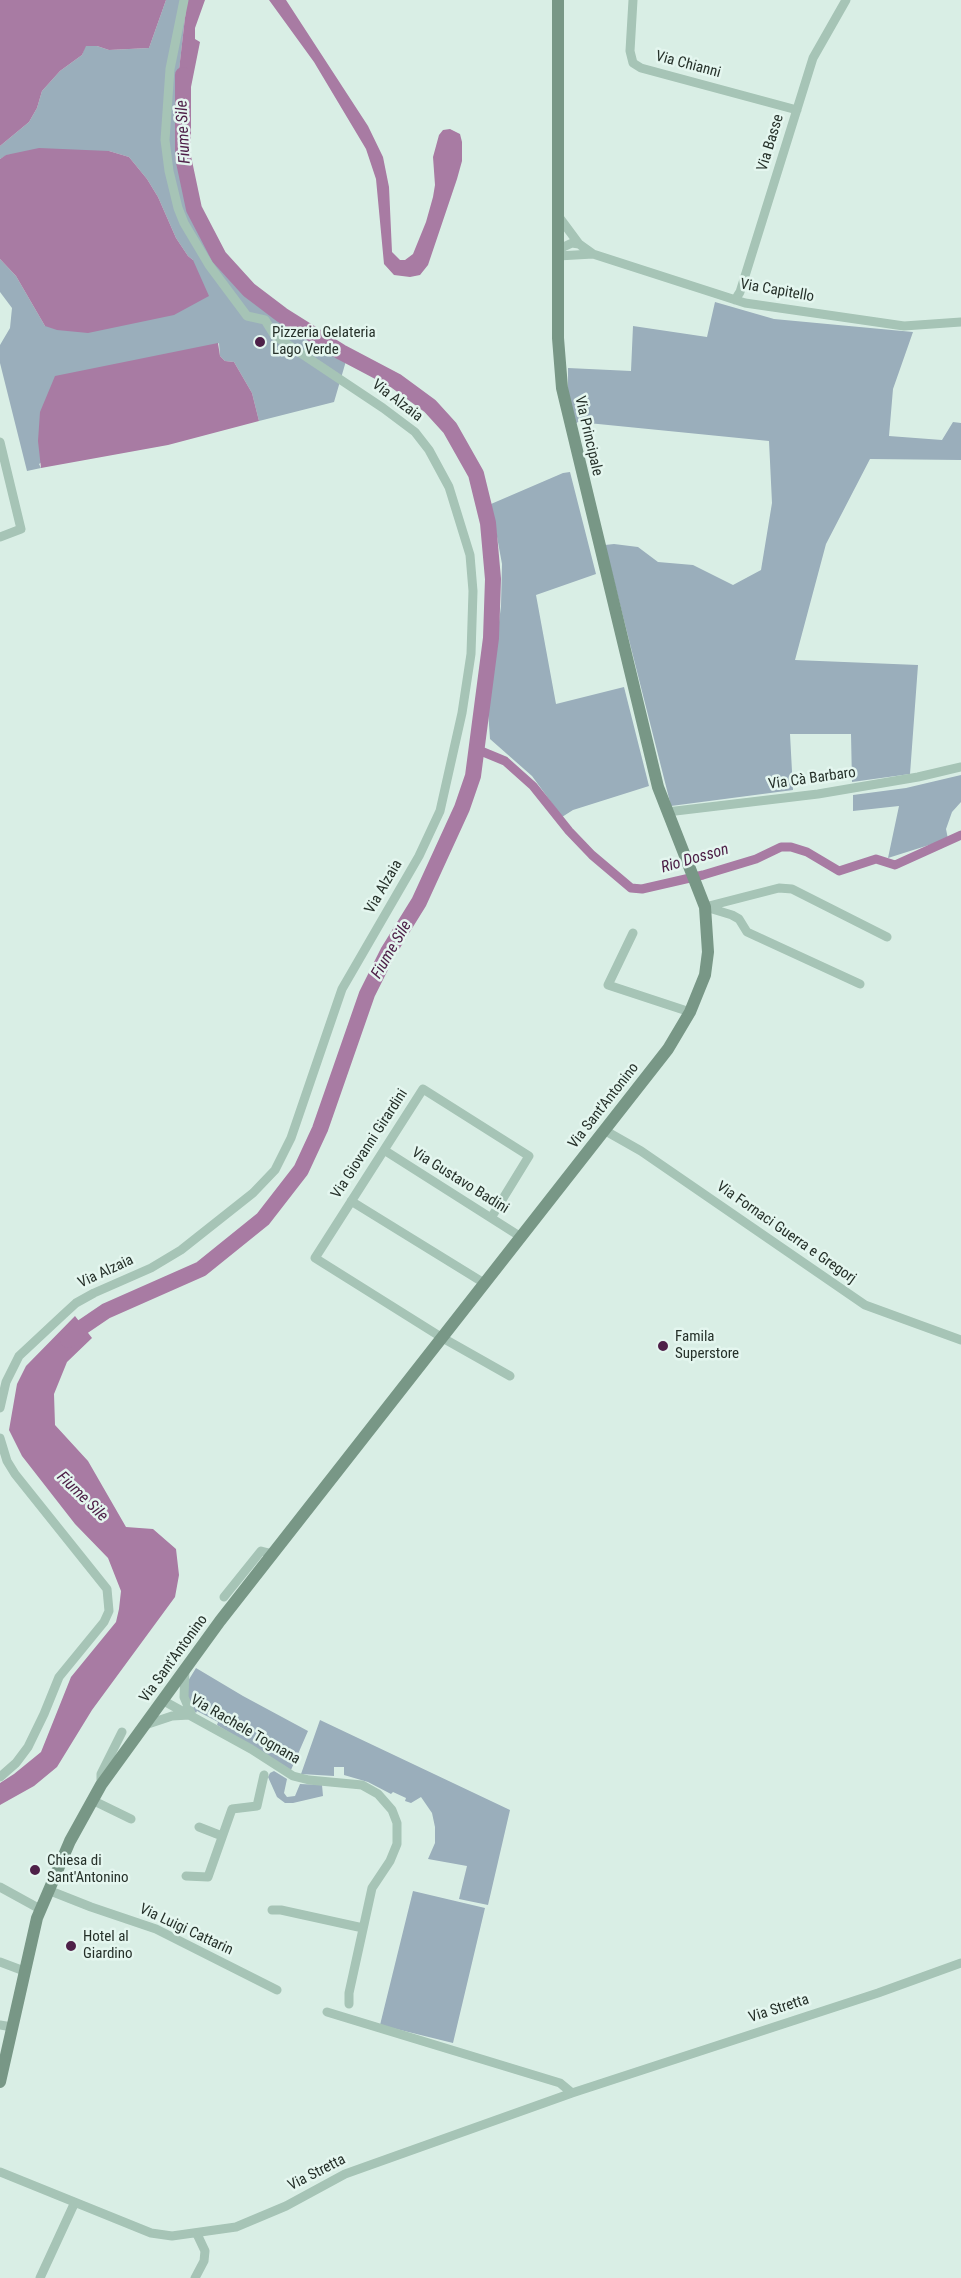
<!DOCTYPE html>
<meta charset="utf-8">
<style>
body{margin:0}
canvas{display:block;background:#d9eee5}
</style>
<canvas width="961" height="2278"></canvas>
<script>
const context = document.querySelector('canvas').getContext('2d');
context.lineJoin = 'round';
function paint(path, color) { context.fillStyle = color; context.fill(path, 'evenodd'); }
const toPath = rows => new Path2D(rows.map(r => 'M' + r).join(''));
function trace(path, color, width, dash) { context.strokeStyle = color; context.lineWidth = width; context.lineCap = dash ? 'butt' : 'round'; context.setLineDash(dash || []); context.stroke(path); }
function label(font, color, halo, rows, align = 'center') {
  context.font = font + ' "Roboto Condensed",sans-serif'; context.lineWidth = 5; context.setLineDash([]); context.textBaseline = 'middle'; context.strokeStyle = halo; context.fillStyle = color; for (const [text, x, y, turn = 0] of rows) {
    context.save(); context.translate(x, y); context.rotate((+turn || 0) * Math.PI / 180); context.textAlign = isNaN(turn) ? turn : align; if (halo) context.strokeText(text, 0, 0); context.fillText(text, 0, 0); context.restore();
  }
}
paint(toPath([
 [166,0,187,0,176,97,176,140,183,178,193,213,211,247,242,288,346,361,334,402,259,421,252,393,234,362,225,361,220,356,219,343,39,464,41,468,27,471,0,363,0,345,10,328,12,308,0,292,0,259,16,276,45,326,193,260,188,256,176,238,158,197,147,179,129,157,109,151,7,155,0,159,0,146,29,122,37,108,42,91,60,71,82,55,85,46,97,46,109,50,149,48],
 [715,302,774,319,913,332,893,389,889,436,942,440,953,422,961,423,961,460,870,459,826,544,795,660,918,665,910,774,852,782,851,734,790,734,793,790,671,806,605,545,614,544,638,547,658,562,693,565,733,585,761,570,772,503,769,441,578,422,575,424,568,391,568,368,631,371,633,326,707,337],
 [570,472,596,574,536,595,556,704,624,687,649,786,573,810,562,817,532,776,490,739,488,710,501,606,502,564,491,504,563,473],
 [961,775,961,802,952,812,946,829,948,839,888,858,899,806,853,811,853,795,906,788],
 [196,1668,243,1696,308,1731,291,1770,217,1725,218,1722,197,1711,196,1713,188,1703,188,1681],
 [320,1720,510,1810,488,1905,459,1899,467,1866,428,1859,435,1843,435,1827,432,1813,421,1797,411,1803,405,1801,406,1798,393,1792,391,1794,368,1782,344,1775,344,1767,334,1767,334,1776,301,1774],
 [274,1771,287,1779,284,1793,287,1797,295,1796,300,1784,322,1785,323,1796,293,1803,285,1803,277,1797,268,1777,270,1773],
 [413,1891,485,1908,453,2043,380,2025]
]), '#9aaebb');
paint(toPath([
 [0,0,166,0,149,48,109,50,97,46,86,46,82,55,60,71,42,91,37,108,29,122,0,146],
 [187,0,205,0,195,28,195,39,200,42,189,97,176,96],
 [269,0,286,0,368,126,383,157,389,187,392,252,400,260,405,260,413,254,426,222,433,197,435,185,433,157,439,135,443,130,450,129,460,134,462,142,462,161,457,179,428,265,420,275,410,277,394,275,384,264,376,179,366,149,314,62],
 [39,148,109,151,129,157,147,179,158,197,176,238,188,256,193,260,209,296,174,315,88,333,57,330,45,326,16,276,0,259,0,159,6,155],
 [218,343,220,356,225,361,234,362,252,393,259,421,168,445,41,468,38,441,40,412,55,376],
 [75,1316,92,1338,67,1362,54,1394,55,1425,88,1461,126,1527,153,1529,176,1549,179,1575,175,1597,92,1710,57,1767,34,1786,0,1805,0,1783,14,1774,41,1752,71,1677,116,1622,119,1609,121,1591,108,1558,75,1524,22,1456,9,1430,17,1384,26,1366]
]), '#a87ba3');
trace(toPath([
 [476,749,505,761,533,786,569,831,592,855,631,888,642,889,703,875,756,859,781,847,791,847,807,852,839,871,876,859,895,865,961,835]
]), '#a87ba3', 9);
trace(toPath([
 [68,1340,78,1330,106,1311,201,1269,263,1219,301,1170,320,1129,367,994,388,952,419,902,462,808,473,776,491,638,493,579,488,523,476,474,450,428,430,406,396,381,341,352,282,315,249,290,219,257,194,209,183,157,183,75]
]), '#a87ba3', 16);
trace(toPath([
 [633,0,630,51,633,63,641,68,797,110],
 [559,217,579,244],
 [559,249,572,243,579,244,593,254,745,303,904,326,961,322],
 [558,256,593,254],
 [735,300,740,292,813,58,846,0],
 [0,442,21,529,0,537],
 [667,812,818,794,918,777,961,767],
 [705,907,779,888,792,889,887,937],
 [709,908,732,915,739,919,747,932,860,984],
 [633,933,608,985,690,1012],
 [604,1130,641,1151,865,1305,961,1340],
 [384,1150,521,1237],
 [351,1201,484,1283],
 [491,1218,529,1156,423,1089,315,1258,441,1337,510,1376],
 [0,1408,6,1382,19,1356,64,1314,76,1303,94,1293,151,1268,181,1250,253,1193,275,1170,291,1138,342,989,419,856,440,811,462,713,471,654,473,591,470,555,449,487,429,450,415,432,383,408,275,336,265,320,247,316,209,265,184,223,178,208,169,171,165,140,170,69,184,0],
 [0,1438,7,1461,15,1474,107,1589,109,1611,104,1622,59,1677,44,1714,28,1747,16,1763,0,1777],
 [224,1597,261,1551,273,1554],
 [185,1669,184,1697,192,1716],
 [162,1700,251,1749,293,1776,309,1780,362,1785,378,1794,392,1810,397,1823,397,1844,390,1861,372,1888,349,1993,349,2004],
 [145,1725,172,1716,189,1715],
 [101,1785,101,1774,122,1732],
 [92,1800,131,1819],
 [199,1827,222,1836],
 [186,1876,208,1877,232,1809,257,1806,264,1775],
 [0,1887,40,1909],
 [48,1890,91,1907,156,1929,277,1990],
 [272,1910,281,1910,363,1928],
 [0,1962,24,1971],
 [327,2012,560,2083,572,2093],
 [0,2025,12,2027],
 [0,2172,151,2233,172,2236,236,2227,286,2206,345,2174,572,2093,878,1993,961,1963],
 [40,2278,75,2202],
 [195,2278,204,2261,205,2251,197,2234]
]), '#a6c4b6', 9);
trace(toPath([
 [0,2082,37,1918,70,1841,101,1785,220,1621,668,1049,690,1012,705,975,708,952,705,907,658,787,562,388,558,338,558,0]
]), '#789786', 12);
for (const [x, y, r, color] of [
 [260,342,6,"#4e2048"],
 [663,1346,6,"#4e2048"],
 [35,1870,6,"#4e2048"],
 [71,1946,6,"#4e2048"]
]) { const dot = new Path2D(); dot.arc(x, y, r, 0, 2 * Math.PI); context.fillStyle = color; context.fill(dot); trace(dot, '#e4f6ef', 2); }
label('15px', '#26312a', '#e4f6ef', [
 ["Via Chianni",688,65,15],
 ["Via Basse",771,143,-73],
 ["Via Capitello",777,291,10],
 ["Via Alzaia",397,401,37],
 ["Via Principale",588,436,77],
 ["Via Cà Barbaro",812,779,-8],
 ["Via Alzaia",384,887,-60],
 ["Via Sant'Antonino",604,1106,-52],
 ["Via Giovanni Girardini",370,1144,-57],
 ["Via Gustavo Badini",460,1181,32],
 ["Via Fornaci Guerra e Gregorj",786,1233,35],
 ["Via Alzaia",106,1272,-25],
 ["Via Sant'Antonino",174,1659,-54],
 ["Via Rachele Tognana",245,1730,30],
 ["Via Luigi Cattarin",186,1930,25],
 ["Via Stretta",779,2009,-18],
 ["Via Stretta",317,2173,-27]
]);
label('15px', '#26312a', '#e4f6ef', [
 ["Pizzeria Gelateria",272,333],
 ["Lago Verde",272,350],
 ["Famila",675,1337],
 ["Superstore",675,1354],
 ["Chiesa di",47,1861],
 ["Sant'Antonino",47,1878],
 ["Hotel al",83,1937],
 ["Giardino",83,1954]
], 'left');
label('italic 16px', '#4e2048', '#e4f6ef', [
 ["Fiume Sile",184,132,-93],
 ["Rio Dosson",695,859,-16],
 ["Fiume Sile",392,950,-60],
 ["Fiume Sile",82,1497,44]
]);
</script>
